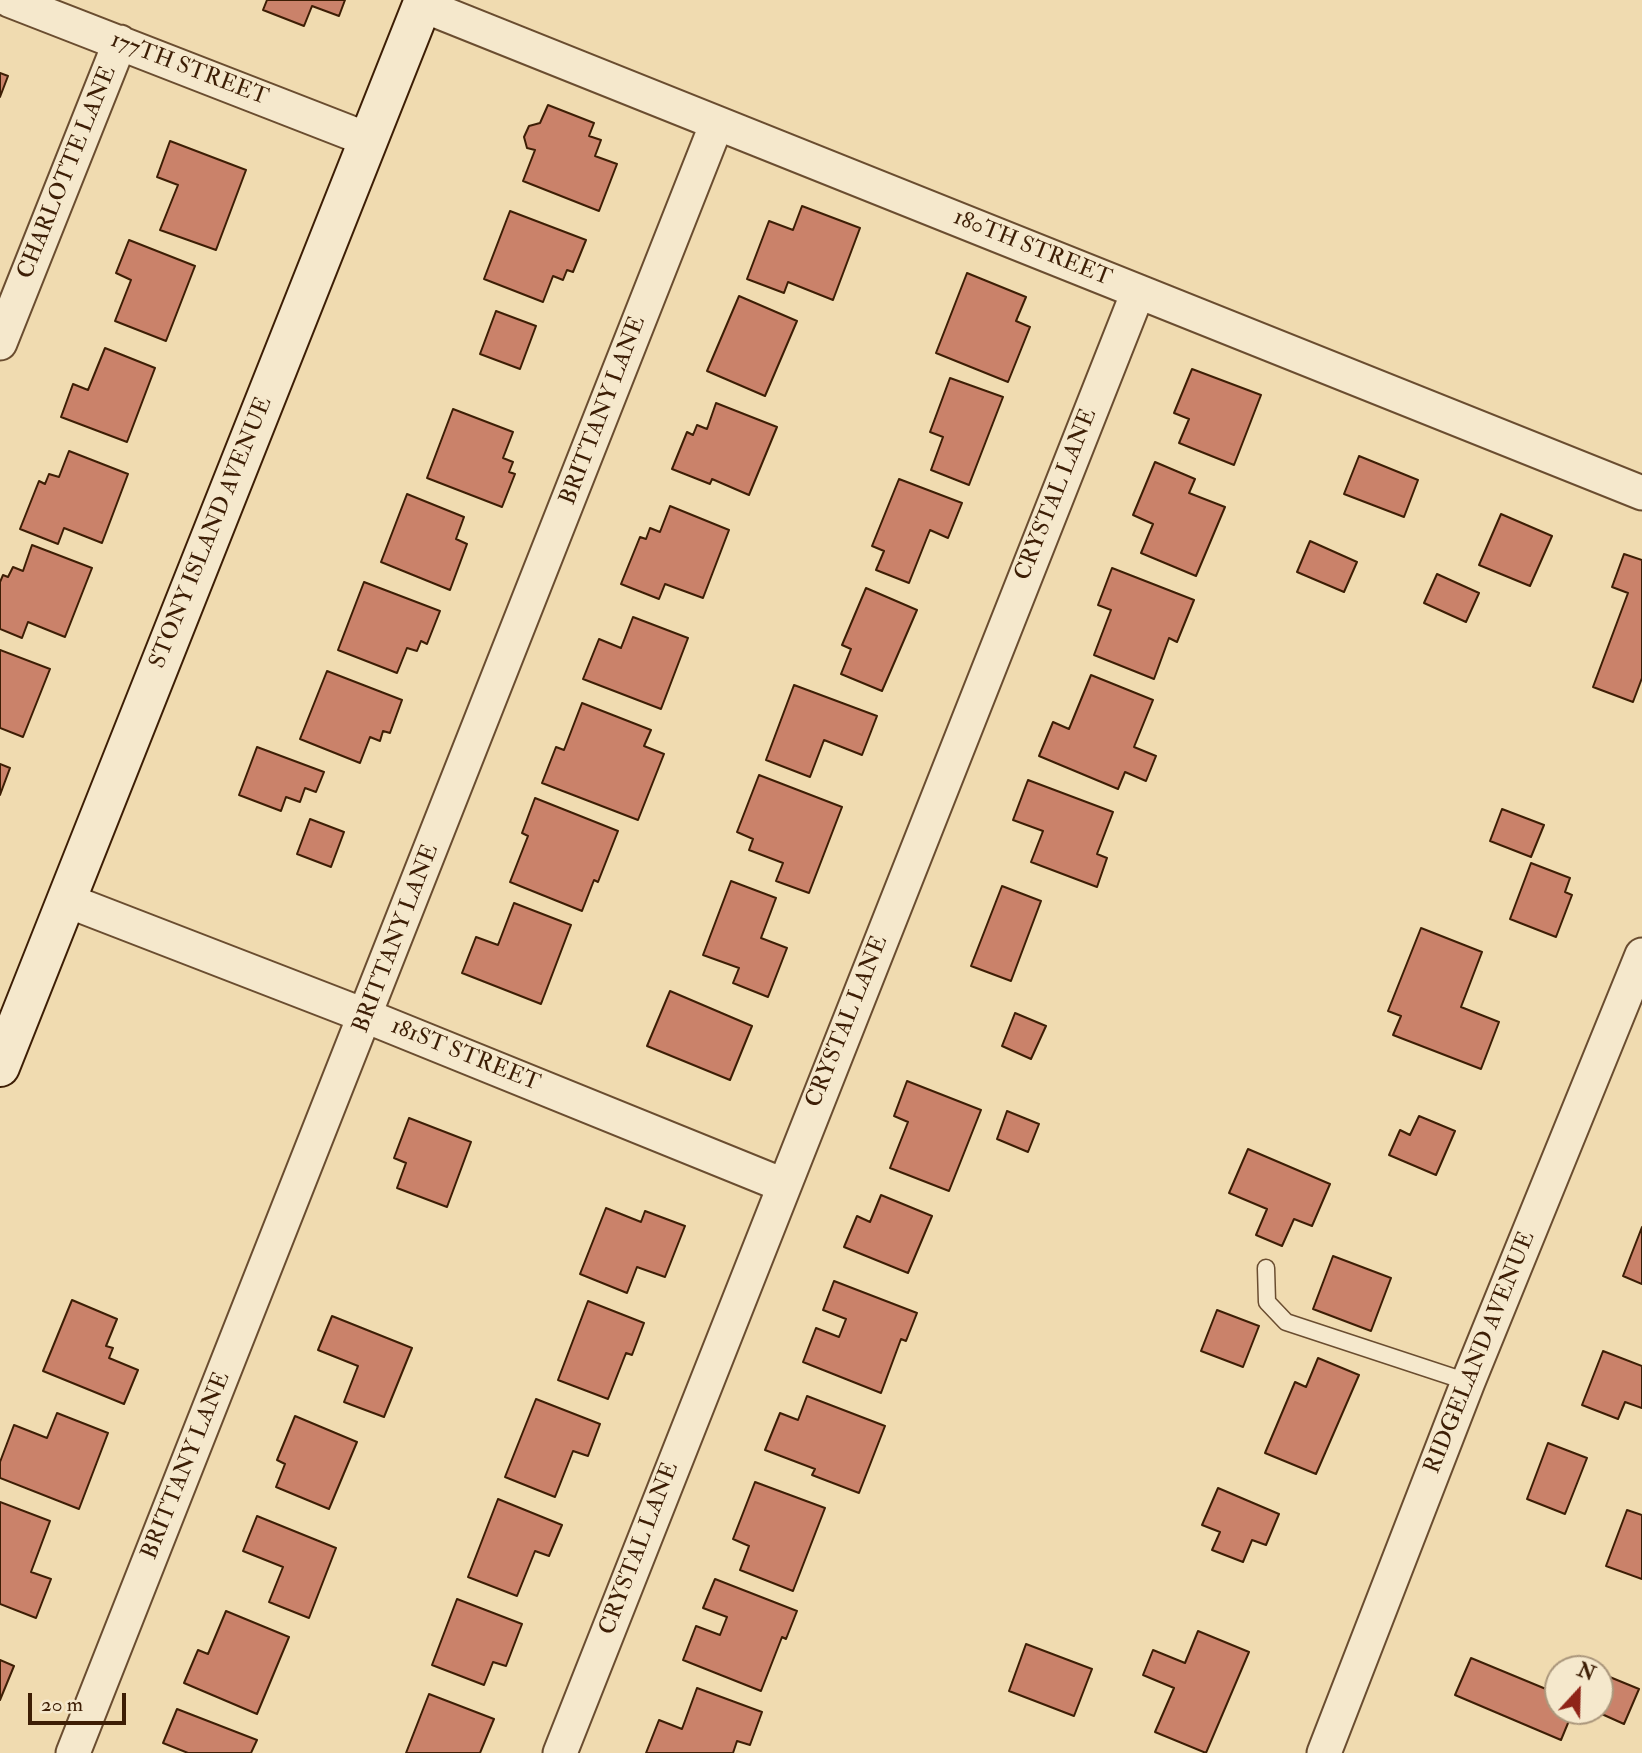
<!DOCTYPE html>
<style>
body{margin:0}
#map{position:relative;width:1642px;height:1753px;overflow:hidden;background:#f0dbb0;font-family:"IM FELL Double Pica",serif}
canvas{display:block}
.north{position:absolute;left:1544px;top:1655px;width:70px;height:70px;box-sizing:border-box;background:#f5e8cc;border:2px solid #ab977c;border-radius:50%;rotate:22deg;font-size:19px;font-weight:700;line-height:28px;text-align:center;color:#3d1e05}
.north::after{content:'';display:block;margin:auto;width:24px;height:32px;background:#8f2418;clip-path:polygon(50% 0,100% 100%,50% 72%,0 100%)}
.scale{position:absolute;left:28px;top:1693px;width:98px;height:32px;box-sizing:border-box;border:4px solid #3d1e05;border-top:0;padding-left:9px;font-size:21px;line-height:24px;white-space:nowrap;color:#3d1e05;-webkit-text-stroke:5px #f5e8cc;paint-order:stroke}
</style>
<div id="map">
<canvas width="1642" height="1753"></canvas>
<div class="north">N</div>
<div class="scale">20 m</div>
</div>
<script>
const context = document.querySelector('canvas').getContext('2d');
context.lineJoin = 'round';
function paint(path, color) { context.fillStyle = color; context.fill(path, 'evenodd'); }
const toPath = rows => new Path2D(rows.map(r => 'M' + r).join(''));
function trace(path, color, width, dash) { context.strokeStyle = color; context.lineWidth = width; context.lineCap = dash ? 'butt' : 'round'; context.setLineDash(dash || []); context.stroke(path); }
function label(font, color, halo, rows, align = 'center') {
  context.font = font + ' "IM FELL Double Pica",serif'; context.lineWidth = 5; context.setLineDash([]); context.textBaseline = 'middle'; context.strokeStyle = halo; context.fillStyle = color; for (const [text, x, y, turn = 0] of rows) {
    context.save(); context.translate(x, y); context.rotate((+turn || 0) * Math.PI / 180); context.textAlign = isNaN(turn) ? turn : align; if (halo) context.strokeText(text, 0, 0); context.fillText(text, 0, 0); context.restore();
  }
}
const building = toPath([
 [267,0,345,0,339,16,312,6,304,26,263,10,267,0],
 [0,73,8,76,0,97,0,73],
 [548,105,594,123,589,136,601,140,595,156,617,164,599,211,523,181,535,150,527,148,524,137,529,126,540,123,548,105],
 [170,141,246,170,216,250,160,230,178,185,157,177,170,141],
 [802,206,860,228,833,300,788,282,784,293,747,279,769,221,793,230,802,206],
 [510,211,586,240,573,272,567,270,563,280,553,276,543,302,484,279,510,211],
 [129,240,195,266,166,341,115,321,131,280,116,273,129,240],
 [967,273,1026,297,1016,321,1030,327,1008,382,936,353,967,273],
 [739,296,797,321,765,396,707,371,739,296],
 [496,311,536,326,520,369,480,354,496,311],
 [105,348,155,368,127,442,61,417,73,384,88,390,105,348],
 [1192,369,1261,395,1234,465,1179,443,1189,419,1174,413,1192,369],
 [950,378,1003,397,969,485,931,470,943,437,930,432,950,378],
 [716,403,777,427,749,495,712,479,710,484,672,469,687,432,693,435,697,425,707,429,716,403],
 [453,409,513,432,503,458,513,462,509,472,515,474,502,507,427,478,453,409],
 [69,451,128,474,102,543,64,528,58,544,20,529,39,481,45,484,49,474,59,477,69,451],
 [1359,456,1418,480,1404,517,1344,494,1359,456],
 [1155,462,1195,479,1189,493,1225,507,1196,576,1141,553,1153,524,1133,515,1155,462],
 [899,479,962,503,948,538,930,530,909,583,876,570,884,551,872,546,899,479],
 [407,494,464,517,456,539,467,544,450,590,381,562,407,494],
 [670,506,729,530,703,598,665,584,659,599,621,584,640,537,646,539,650,528,660,532,670,506],
 [1501,514,1552,536,1530,586,1479,565,1501,514],
 [1310,541,1357,562,1344,592,1297,572,1310,541],
 [32,545,92,568,65,637,28,622,22,638,0,629,0,582,3,575,8,577,13,567,23,571,32,545],
 [1624,554,1642,560,1642,678,1633,702,1593,687,1628,593,1612,587,1624,554],
 [1112,568,1194,600,1177,642,1169,638,1154,679,1094,655,1111,610,1098,605,1112,568],
 [1437,574,1479,593,1466,622,1424,603,1437,574],
 [364,582,440,611,427,644,421,641,417,651,407,648,397,673,338,650,364,582],
 [866,588,917,610,882,691,841,674,851,649,842,645,866,588],
 [633,617,688,638,661,709,583,679,599,639,621,648,633,617],
 [0,650,50,669,23,737,0,728,0,650],
 [327,671,402,700,390,733,383,731,380,741,370,737,360,763,300,739,327,671],
 [1091,675,1153,700,1134,747,1156,756,1146,781,1125,772,1118,789,1039,756,1053,722,1069,729,1091,675],
 [794,685,877,716,862,755,824,740,810,777,766,760,794,685],
 [582,703,651,730,644,746,664,754,638,820,542,783,556,747,564,750,582,703],
 [257,747,324,772,316,792,305,788,300,802,286,797,281,811,239,795,257,747],
 [0,764,10,768,0,795,0,764],
 [759,775,842,807,809,893,776,881,783,863,749,850,753,839,737,832,759,775],
 [1028,780,1113,812,1097,854,1107,858,1097,887,1031,862,1043,831,1013,820,1028,780],
 [535,798,618,831,598,882,594,880,582,911,510,882,528,836,522,833,535,798],
 [1502,809,1544,825,1531,857,1490,841,1502,809],
 [310,819,344,832,331,867,297,854,310,819],
 [1531,863,1570,878,1565,892,1572,895,1556,937,1510,919,1531,863],
 [731,881,776,898,761,938,787,948,768,997,733,983,739,968,703,955,731,881],
 [1002,886,1041,901,1011,981,971,966,1002,886],
 [514,903,571,925,541,1004,462,973,476,937,498,945,514,903],
 [1421,928,1482,952,1461,1007,1499,1022,1481,1069,1393,1035,1401,1016,1388,1011,1421,928],
 [670,991,752,1026,730,1080,647,1046,670,991],
 [1015,1013,1046,1026,1031,1059,1002,1046,1015,1013],
 [907,1081,981,1110,949,1191,890,1168,908,1122,894,1116,907,1081],
 [1007,1111,1039,1124,1028,1152,997,1139,1007,1111],
 [1419,1116,1455,1131,1436,1175,1389,1155,1400,1130,1410,1135,1419,1116],
 [409,1118,471,1142,447,1207,397,1188,406,1163,394,1158,409,1118],
 [1248,1149,1330,1184,1312,1226,1294,1219,1282,1246,1256,1235,1267,1209,1229,1193,1248,1149],
 [881,1195,932,1216,908,1273,844,1247,857,1216,870,1222,881,1195],
 [606,1208,641,1222,645,1211,685,1226,665,1277,637,1267,627,1293,580,1274,606,1208],
 [1642,1227,1642,1284,1623,1276,1642,1227],
 [1333,1256,1391,1278,1371,1331,1313,1309,1333,1256],
 [834,1281,917,1313,906,1341,901,1339,881,1393,803,1362,816,1328,839,1337,846,1319,823,1310,834,1281],
 [72,1300,117,1319,106,1346,113,1348,109,1358,138,1370,124,1404,43,1371,72,1300],
 [588,1301,644,1323,632,1355,626,1353,608,1399,558,1380,588,1301],
 [1217,1310,1259,1326,1243,1367,1201,1351,1217,1310],
 [332,1316,412,1348,384,1417,344,1402,358,1366,318,1350,332,1316],
 [1603,1351,1642,1366,1642,1408,1625,1402,1618,1419,1582,1405,1603,1351],
 [1318,1358,1359,1375,1316,1474,1265,1453,1295,1382,1306,1387,1318,1358],
 [807,1396,885,1426,859,1493,812,1475,815,1469,765,1450,780,1413,798,1420,807,1396],
 [536,1399,600,1424,588,1456,573,1451,555,1497,505,1477,536,1399],
 [57,1413,108,1433,79,1509,0,1478,0,1462,14,1425,47,1438,57,1413],
 [295,1416,357,1442,329,1509,276,1487,285,1464,277,1460,295,1416],
 [1548,1443,1587,1458,1565,1514,1527,1499,1548,1443],
 [755,1482,825,1508,793,1591,740,1570,749,1546,733,1539,755,1482],
 [1218,1488,1279,1514,1266,1545,1252,1540,1243,1562,1212,1550,1220,1532,1202,1525,1218,1488],
 [498,1499,562,1525,549,1556,535,1551,517,1596,468,1577,498,1499],
 [0,1502,50,1521,31,1572,51,1579,36,1618,0,1604,0,1502],
 [1627,1510,1642,1515,1642,1579,1606,1566,1627,1510],
 [257,1516,336,1548,309,1618,269,1602,283,1567,243,1551,257,1516],
 [715,1579,797,1611,786,1639,782,1637,761,1691,683,1660,696,1626,720,1635,727,1617,703,1608,715,1579],
 [457,1599,522,1624,506,1666,493,1662,484,1685,432,1665,457,1599],
 [226,1611,289,1637,257,1714,184,1683,198,1650,208,1654,226,1611],
 [1198,1631,1249,1652,1206,1753,1155,1732,1174,1688,1143,1675,1153,1650,1185,1663,1198,1631],
 [1026,1644,1092,1669,1074,1716,1009,1691,1026,1644],
 [1471,1658,1558,1694,1558,1711,1573,1711,1561,1740,1455,1695,1471,1658],
 [0,1660,14,1666,0,1700,0,1660],
 [1600,1673,1639,1689,1624,1724,1595,1711,1600,1711,1600,1673],
 [697,1688,762,1712,750,1745,737,1741,733,1753,646,1753,659,1720,682,1729,697,1688],
 [429,1694,494,1719,480,1753,406,1753,429,1694],
 [177,1709,257,1740,251,1753,188,1753,163,1743,177,1709]
]);
paint(building, '#ca826a');
trace(building, '#3d1e05', 2);
const lane = toPath([
 [1266,1268,1267,1302,1286,1322,1468,1382]
]);
const street = toPath([
 [9,0,369,140],
 [422,5,1642,493],
 [0,343,120,42],
 [66,900,366,1016,783,1185],
 [73,1753,717,123],
 [560,1753,1138,292],
 [1324,1753,1468,1382,1642,955]
]);
const secondary = toPath([
 [0,1067,424,0]
]);
trace(lane, '#6a4d30', 19);
trace(street, '#6a4d30', 37);
trace(secondary, '#3d1e05', 42);
trace(lane, '#f5e8cc', 16);
trace(street, '#f5e8cc', 33);
trace(secondary, '#f5e8cc', 38);
label('23px', '#3d1e05', '#f5e8cc', [
 ["177TH STREET",189,70,21],
 ["CHARLOTTE LANE",68,173,-68],
 ["180TH STREET",1032,249,22],
 ["BRITTANY LANE",604,411,-69],
 ["CRYSTAL LANE",1057,495,-68],
 ["STONY ISLAND AVENUE",212,533,-68],
 ["BRITTANY LANE",397,939,-69],
 ["CRYSTAL LANE",848,1022,-68],
 ["181ST STREET",465,1056,22],
 ["RIDGELAND AVENUE",1481,1353,-68],
 ["BRITTANY LANE",187,1466,-68],
 ["CRYSTAL LANE",640,1549,-69]
]);
</script>
